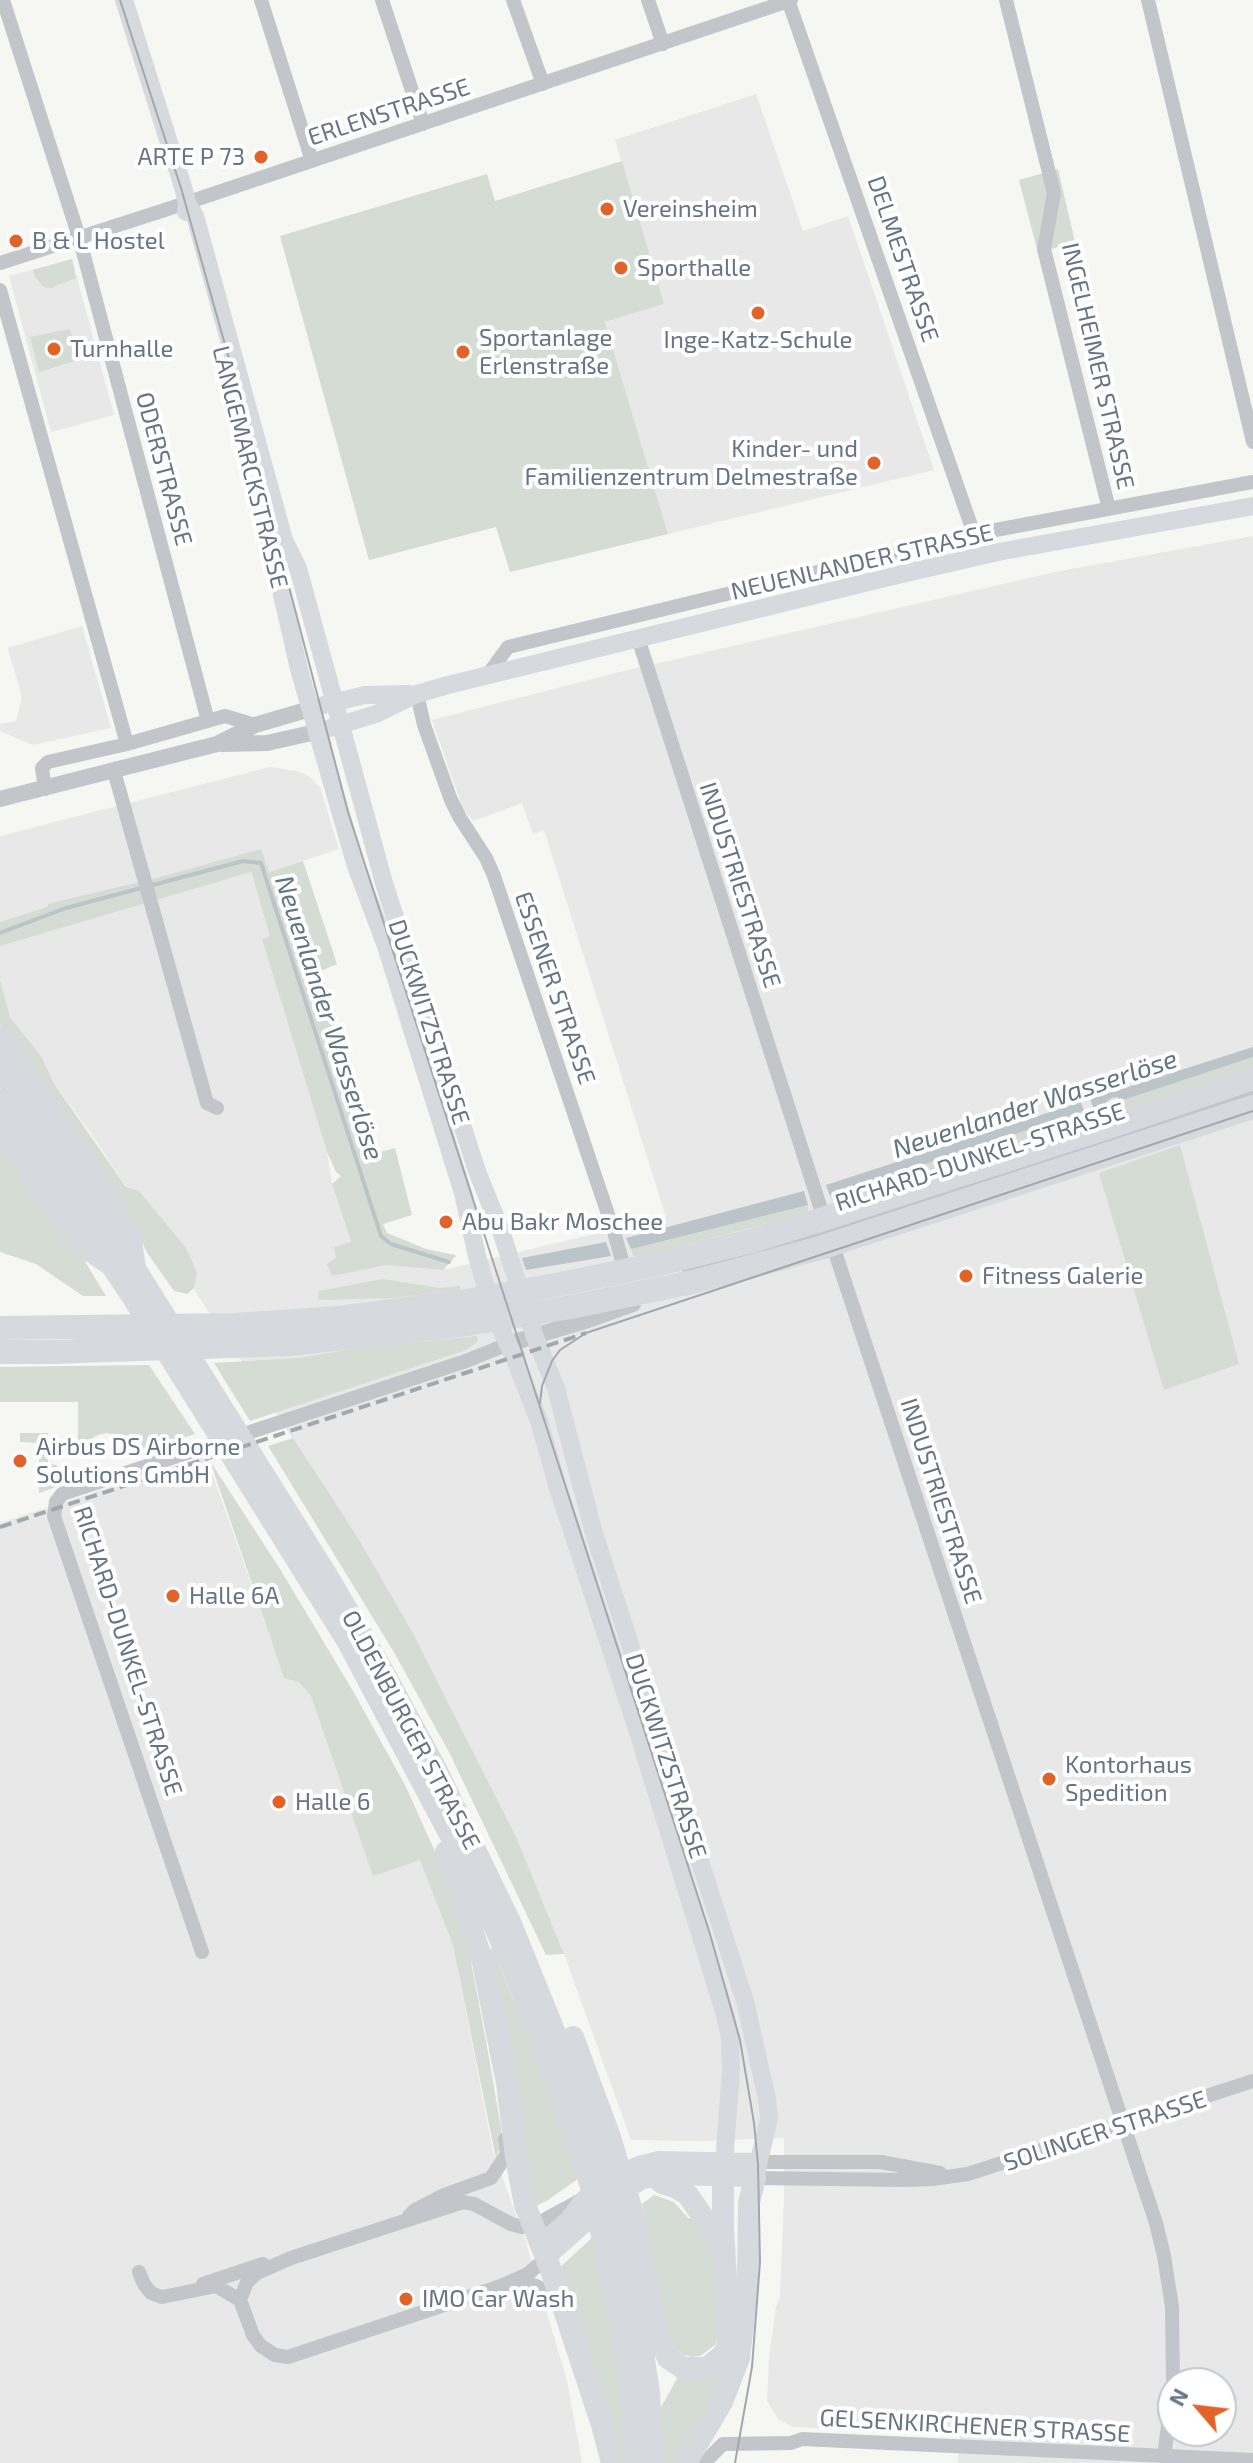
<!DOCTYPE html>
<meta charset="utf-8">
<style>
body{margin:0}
#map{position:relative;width:1253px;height:2463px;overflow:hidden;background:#f6f7f3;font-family:"Exo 2",sans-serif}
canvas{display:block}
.north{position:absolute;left:1157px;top:2367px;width:80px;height:80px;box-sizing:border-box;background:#fff;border:2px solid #c2c7ce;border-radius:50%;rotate:298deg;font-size:22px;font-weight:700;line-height:32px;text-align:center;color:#667484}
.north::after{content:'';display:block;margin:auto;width:28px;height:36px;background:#e26328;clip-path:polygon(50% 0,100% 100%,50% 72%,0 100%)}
</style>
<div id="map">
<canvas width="1253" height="2463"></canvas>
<div class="north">N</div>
</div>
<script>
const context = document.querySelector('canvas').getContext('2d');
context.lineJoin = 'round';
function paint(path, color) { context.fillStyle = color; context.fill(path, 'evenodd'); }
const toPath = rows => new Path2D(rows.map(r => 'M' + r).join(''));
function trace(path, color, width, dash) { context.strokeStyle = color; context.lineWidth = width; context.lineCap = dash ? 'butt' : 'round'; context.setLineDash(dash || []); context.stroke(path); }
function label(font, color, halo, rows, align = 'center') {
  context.font = font + ' "Exo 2",sans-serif'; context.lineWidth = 8; context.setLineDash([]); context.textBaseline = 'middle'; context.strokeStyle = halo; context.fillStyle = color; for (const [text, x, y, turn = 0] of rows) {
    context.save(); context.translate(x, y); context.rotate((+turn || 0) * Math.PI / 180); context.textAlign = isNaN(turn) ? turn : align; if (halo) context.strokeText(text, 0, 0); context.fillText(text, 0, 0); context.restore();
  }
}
paint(toPath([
 [756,94,803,231,848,216,934,470,668,534,605,322,664,304,615,140],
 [72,259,114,415,51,432,9,276],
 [1253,536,1253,2463,958,2463,960,2434,793,2427,778,2419,767,2401,769,2358,776,2307,780,2297,784,2198,784,2138,700,2141,631,2140,564,1954,517,1839,355,1533,92,1135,53,1082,42,1057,10,1017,0,980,0,836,270,767,297,771,310,777,320,787,339,849,269,872,251,873,270,936,262,939,327,1152,332,1184,351,1243,336,1258,332,1275,386,1265,443,1270,666,1217,544,830,533,834,522,803,473,821,463,809,432,720,624,671,1055,572],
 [1173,2383,1221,2383,1221,2431,1173,2431],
 [82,626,111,728,33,745,0,731,0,724,16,721,22,698,8,648],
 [206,1456,284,1677,300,1682,311,1696,373,1875,420,1859,453,1945,493,2152,526,2242,567,2381,582,2463,0,2463,0,1523]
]), '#e7e8e7');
paint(toPath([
 [622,161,664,304,605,322,668,534,510,572,496,527,369,560,280,236,487,174,495,201],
 [1058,169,1075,242,1038,253,1019,180],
 [72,259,76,278,51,288,44,287,35,277,33,270],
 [70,329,78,360,39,372,30,337],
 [261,849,269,872,303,861,337,964,321,971,358,1086,344,1090,364,1156,395,1148,412,1215,383,1224,387,1233,426,1249,455,1255,456,1256,443,1270,386,1265,332,1276,327,1264,336,1258,334,1247,351,1242,332,1184,341,1176,336,1172,327,1152,262,939,270,936,251,872,0,946,0,922,48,907,48,904,160,877],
 [0,980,10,1017,42,1057,53,1082,126,1187,139,1191,186,1248,197,1273,194,1288,187,1294,174,1291,148,1254,118,1197,0,1025],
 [1253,1057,1253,1069,1124,1110,1120,1101],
 [1084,1111,1086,1117,1042,1135,1042,1137,842,1203,834,1203,830,1196],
 [0,1145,75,1245,106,1296,83,1296,36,1264,0,1252],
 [1180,1145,1239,1364,1164,1390,1099,1173],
 [808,1205,808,1213,642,1256,633,1256,631,1249],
 [383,1279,440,1288,460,1286,460,1290,394,1298,318,1300,319,1291],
 [477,1336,478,1341,466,1350,250,1421,214,1363,299,1358,364,1347],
 [149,1365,195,1434,149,1449,144,1449,119,1436,107,1433,98,1435,89,1440,82,1450,78,1450,78,1402,0,1402,0,1367],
 [20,1433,48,1433,48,1464,57,1465,56,1487,39,1493,39,1443,20,1442],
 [293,1438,355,1533,411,1630,517,1839,564,1954,546,1955,450,1754,395,1654,268,1446],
 [210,1461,280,1569,353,1691,405,1785,443,1869,467,1941,488,2052,501,2128,501,2144,496,2159,453,1945,420,1860,373,1876,311,1696,299,1682,284,1678],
 [493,1948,550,2093,579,2178,548,2200,532,2208,487,1950],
 [654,2195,674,2202,688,2218,694,2219,714,2245,719,2335,715,2345,700,2356,692,2357,684,2355,673,2348,668,2334,642,2204],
 [594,2236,622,2387,626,2463,619,2463,558,2269],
 [724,2366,727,2373,678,2463,661,2463,660,2409,679,2375]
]), '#d5dcd3');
paint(toPath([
 [1253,1047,1253,1057,1120,1101,1118,1097,1112,1098,1106,1102,1107,1105,1094,1109,1090,1099],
 [1081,1102,1084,1111,830,1196,826,1185],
 [804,1191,808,1205,631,1249,626,1238],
 [606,1242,611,1256,526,1270,522,1258]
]), '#bac4c9');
trace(toPath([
 [0,933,66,908,243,861,261,863,381,1236,391,1244,449,1262]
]), '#bac4c9', 4);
trace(toPath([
 [3,0,79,237,208,721],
 [261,0,312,161],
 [382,0,423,124],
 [513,0,543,84],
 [648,0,663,44],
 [788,0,974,534],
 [1006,0,1054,193,1044,249,1109,509],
 [1148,0,1253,442],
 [0,263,174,207,791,0],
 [0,290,127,744],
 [638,638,828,1231,1156,2223,1164,2256,1172,2307,1173,2383],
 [487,676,508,647,974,534,1253,482],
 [417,694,424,725,451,800,460,818,486,858,494,876,614,1232,626,1275],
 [114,771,207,1103,217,1108],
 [45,789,42,768,48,762,127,744,225,716,255,725],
 [202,1952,54,1516,56,1502,62,1494,466,1361,508,1344],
 [758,2162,881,2162,940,2173],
 [755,2178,905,2180,932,2179,968,2174,1253,2081],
 [409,2216,415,2210,444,2195,491,2178,507,2154,505,2139],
 [546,2258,528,2274,501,2286,288,2357,275,2355,261,2346,253,2335,240,2300,247,2282,257,2273,291,2258,463,2202,474,2204,511,2224,522,2227,533,2226,581,2200],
 [139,2272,144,2284,151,2293,162,2297,216,2286,240,2300],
 [203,2284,263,2264],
 [509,2286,525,2284,536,2286,560,2299],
 [1164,2457,1173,2387],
 [704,2463,723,2444,791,2443,802,2439,1253,2460]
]), '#c2c5c9', 14);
trace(toPath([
 [222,744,267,743,316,732],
 [0,799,217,744,255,725,310,709],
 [690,1271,775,1248,1253,1094],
 [508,1344,588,1320,633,1304]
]), '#c2c5c9', 16);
trace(toPath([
 [124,0,183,187,187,203,186,212],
 [187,203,195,216,284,540,298,568,384,883,477,1171,501,1231,535,1337,556,1388,593,1530,745,2001,767,2099,769,2118,755,2178,672,2176,642,2180,608,2203,546,2258],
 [263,511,299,669,356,866,386,946,463,1193,477,1256,493,1312,514,1357,539,1421,558,1488,637,1729,726,2018,730,2039,731,2071,723,2176],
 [324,705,365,695,409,694],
 [330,728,376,714,417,694,448,685,889,577,998,552,1253,506],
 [541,2244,569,2219,584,2199,624,2171,642,2164,659,2160,758,2162]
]), '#d6dade', 18);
trace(toPath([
 [0,1068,134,1267,328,1577,385,1675,436,1769,511,1924,563,2053,598,2151,639,2329,649,2392,653,2463],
 [0,1100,130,1293,348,1642,472,1876,513,1968,544,2050,584,2162,595,2202,628,2361,633,2397,636,2463],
 [446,1852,483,1963,507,2083,516,2157,525,2205,551,2270,602,2425,612,2463],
 [573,2037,610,2137,635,2221,659,2340,668,2358,683,2368,707,2368,724,2354,728,2343,729,2328,723,2228,723,2176],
 [655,2177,662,2183,675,2187,688,2195,723,2246],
 [686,2463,722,2402,739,2358,748,2282,749,2203,755,2178]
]), '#d6dade', 22);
trace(toPath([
 [0,1038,97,1179,129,1236,134,1267],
 [0,1129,59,1213,85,1246,110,1263],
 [0,1328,235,1325,339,1318,460,1302,561,1284,658,1264,755,1240,820,1220,1105,1128,1253,1078],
 [0,1352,51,1352,290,1344,467,1324,571,1307,697,1281,820,1248,1253,1107]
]), '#d6dade', 24);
trace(toPath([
 [120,0,181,188,236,384,348,812,710,1934,740,2040,754,2123,758,2164,760,2262,752,2367,735,2463],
 [540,1403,542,1386,552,1361,560,1350,586,1333,1253,1111]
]), '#a3a8ae', 2);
trace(toPath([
 [0,1527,586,1333]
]), '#a3a8ae', 4, [12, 6]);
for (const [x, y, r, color] of [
 [261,157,8,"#e26328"],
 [607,209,8,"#e26328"],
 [16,241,8,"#e26328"],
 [621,268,8,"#e26328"],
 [758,313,8,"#e26328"],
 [54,349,8,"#e26328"],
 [463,352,8,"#e26328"],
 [874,463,8,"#e26328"],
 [446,1222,8,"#e26328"],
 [966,1276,8,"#e26328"],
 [20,1461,8,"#e26328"],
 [173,1596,8,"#e26328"],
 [1049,1779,8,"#e26328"],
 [279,1802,8,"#e26328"],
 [406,2299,8,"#e26328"]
]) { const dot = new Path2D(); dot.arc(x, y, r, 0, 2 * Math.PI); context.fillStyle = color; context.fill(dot); trace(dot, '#fff', 3); }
label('24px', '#667484', '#fff', [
 ["ERLENSTRASSE",389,112,-18],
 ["DELMESTRASSE",903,259,71],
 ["INGELHEIMER STRASSE",1098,366,77],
 ["LANGEMARCKSTRASSE",250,467,76],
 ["ODERSTRASSE",164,469,75],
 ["NEUENLANDER STRASSE",862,562,-13],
 ["INDUSTRIESTRASSE",740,885,72],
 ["ESSENER STRASSE",555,988,71],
 ["DUCKWITZSTRASSE",429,1022,72],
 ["RICHARD-DUNKEL-STRASSE",980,1157,-18],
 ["INDUSTRIESTRASSE",941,1501,72],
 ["RICHARD-DUNKEL-STRASSE",128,1651,72],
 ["OLDENBURGER STRASSE",411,1730,62],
 ["DUCKWITZSTRASSE",666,1756,72],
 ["SOLINGER STRASSE",1105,2131,-18],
 ["GELSENKIRCHENER STRASSE",975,2426,3]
]);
label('24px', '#667484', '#fff', [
 ["ARTE P 73",245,157,"right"],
 ["Vereinsheim",623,209],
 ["B & L Hostel",32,241],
 ["Sporthalle",637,268],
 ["Sportanlage",479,338],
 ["Erlenstraße",479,366],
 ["Inge-Katz-Schule",758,340,"center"],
 ["Turnhalle",70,349],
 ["Kinder- und",858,449,"right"],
 ["Familienzentrum Delmestraße",858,477,"right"],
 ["Abu Bakr Moschee",462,1222],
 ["Fitness Galerie",982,1276],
 ["Airbus DS Airborne",36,1447],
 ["Solutions GmbH",36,1475],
 ["Halle 6A",189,1596],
 ["Kontorhaus",1065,1765],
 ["Spedition",1065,1793],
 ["Halle 6",295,1802],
 ["IMO Car Wash",422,2299]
], 'left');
label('italic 26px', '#627680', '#fff', [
 ["Neuenlander Wasserlöse",329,1018,72],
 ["Neuenlander Wasserlöse",1035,1104,-18]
]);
</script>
